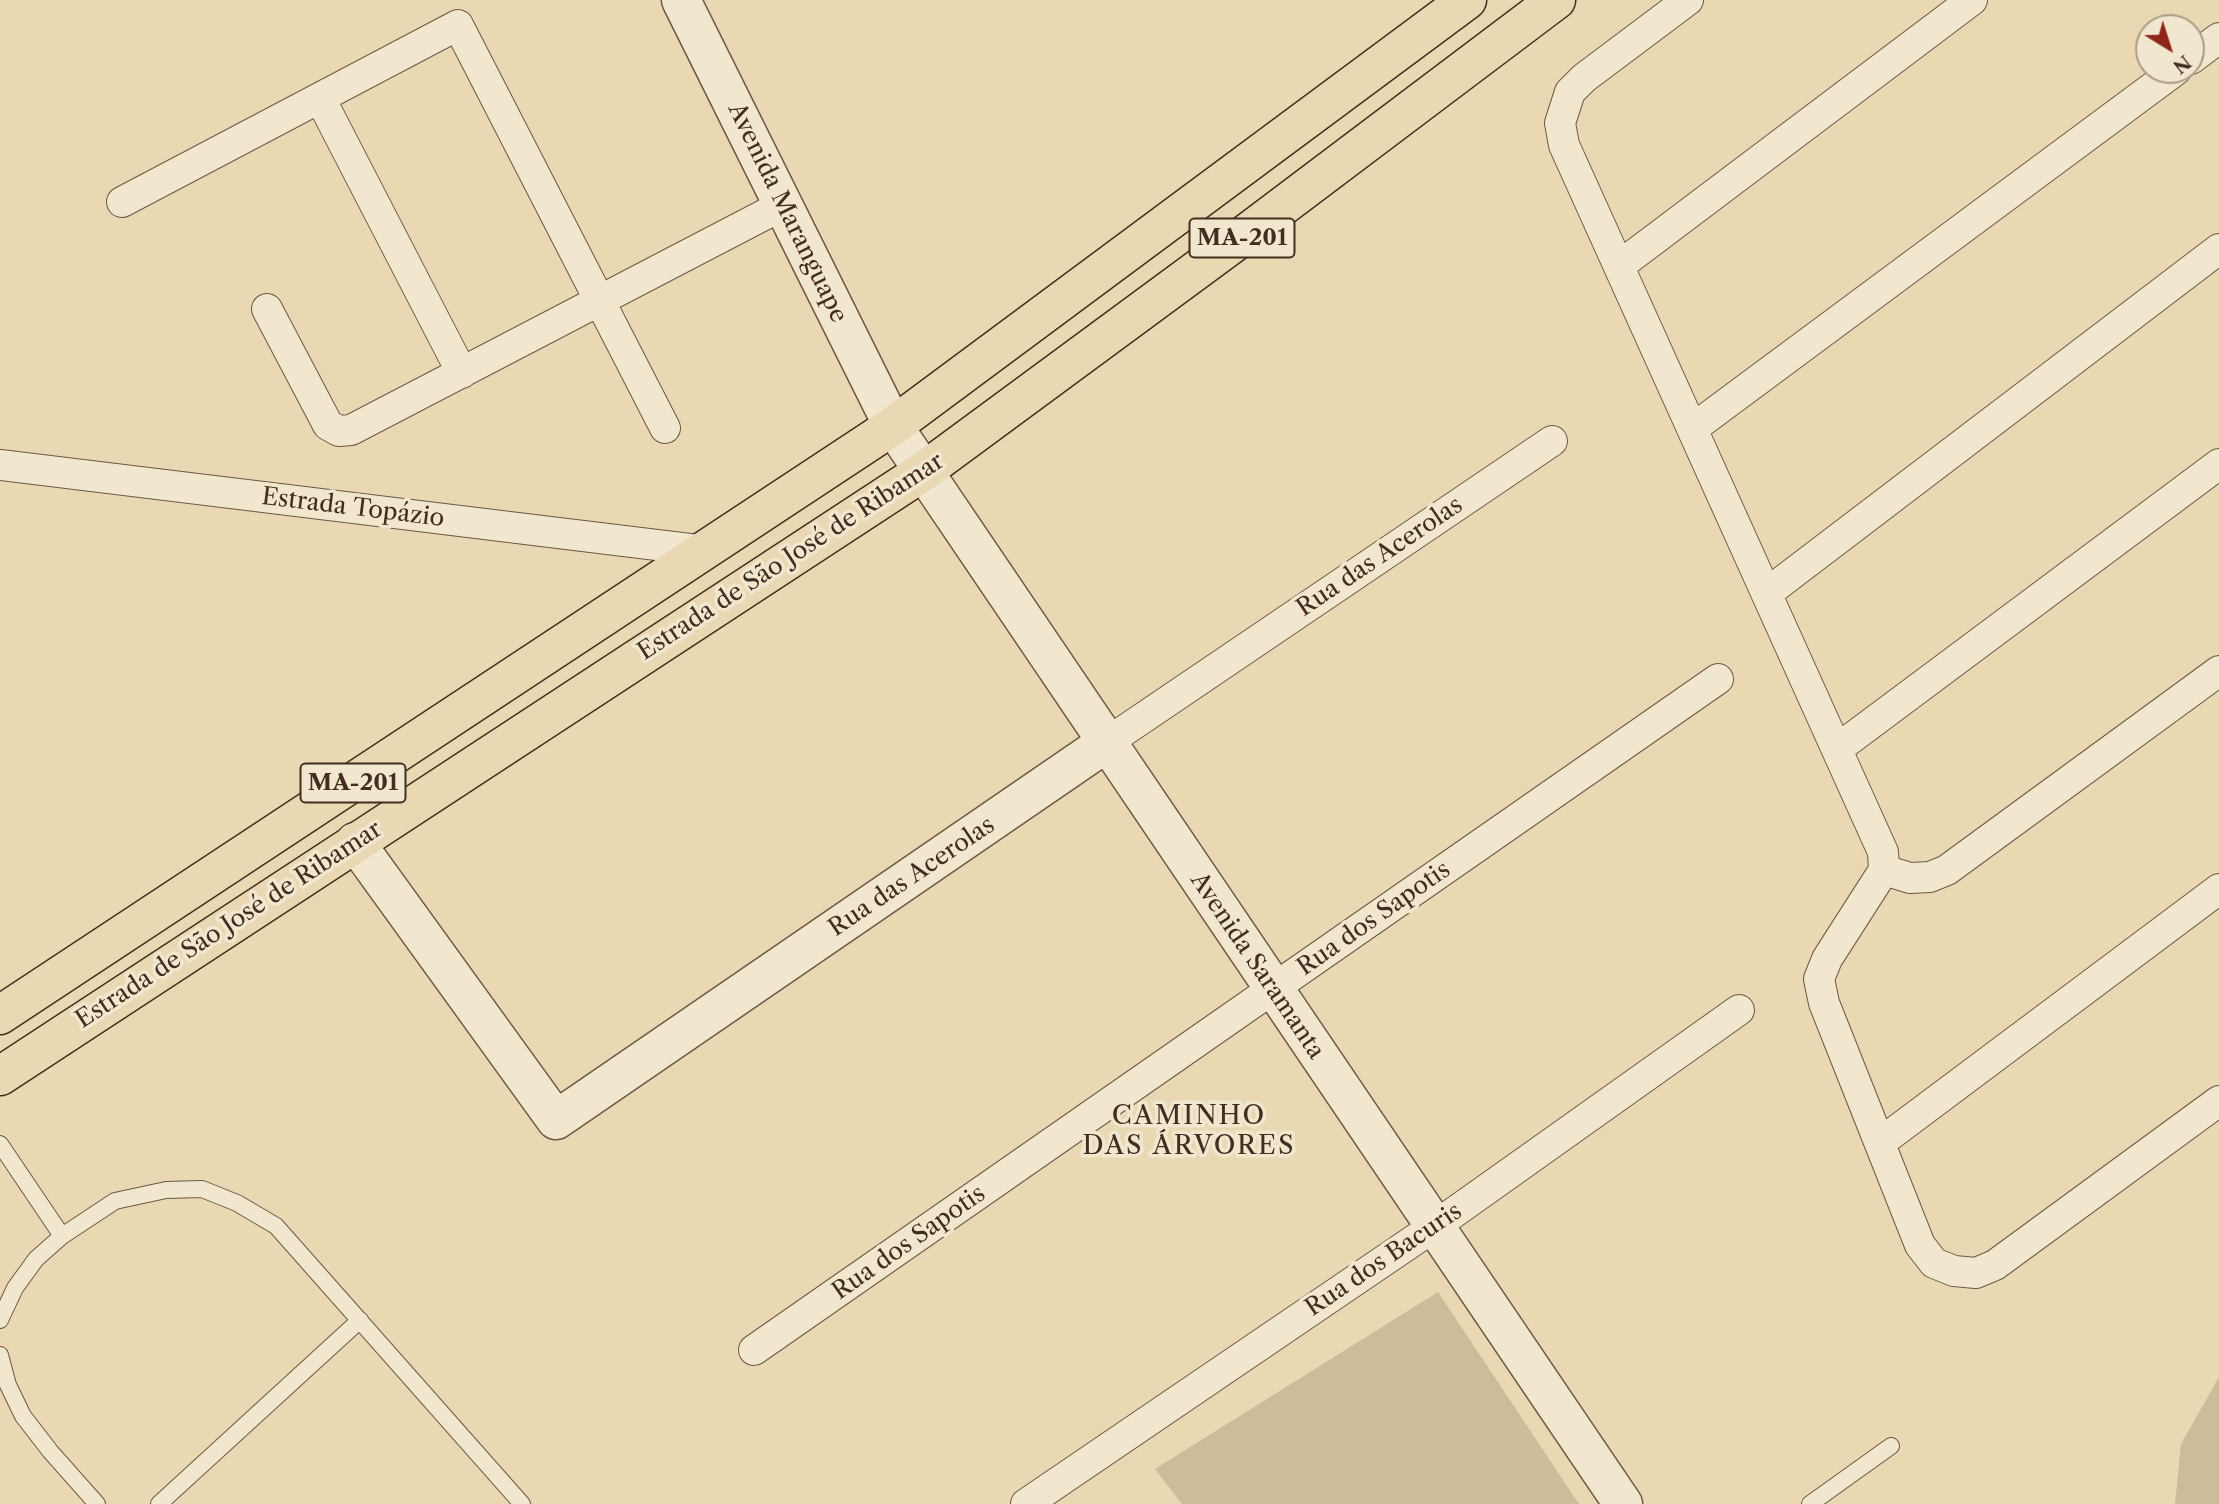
<!DOCTYPE html>
<meta charset="utf-8">
<style>
body{margin:0}
#map{position:relative;width:2219px;height:1504px;overflow:hidden;background:#ead8b3;font-family:"Libre Caslon Text",serif}
canvas{display:block}
.north{position:absolute;left:2135px;top:14px;width:70px;height:70px;box-sizing:border-box;background:#f1e6ce;border:2px solid #ab9c88;border-radius:50%;rotate:142deg;font-size:19px;font-weight:700;line-height:28px;text-align:center;color:#422e20}
.north::after{content:'';display:block;margin:auto;width:24px;height:32px;background:#8f2418;clip-path:polygon(50% 0,100% 100%,50% 72%,0 100%)}
</style>
<div id="map">
<canvas width="2219" height="1504"></canvas>
<div class="north">N</div>
</div>
<script>
const context = document.querySelector('canvas').getContext('2d');
context.lineJoin = 'round';
function paint(path, color) { context.fillStyle = color; context.fill(path, 'evenodd'); }
const toPath = rows => new Path2D(rows.map(r => 'M' + r).join(''));
function trace(path, color, width, dash) { context.strokeStyle = color; context.lineWidth = width; context.lineCap = dash ? 'butt' : 'round'; context.setLineDash(dash || []); context.stroke(path); }
function label(font, color, halo, rows, align = 'center') {
  context.font = font + ' "Libre Caslon Text",serif'; context.lineWidth = 7; context.setLineDash([]); context.textBaseline = 'middle'; context.strokeStyle = halo; context.fillStyle = color; for (const [text, x, y, turn = 0] of rows) {
    context.save(); context.translate(x, y); context.rotate((+turn || 0) * Math.PI / 180); context.textAlign = isNaN(turn) ? turn : align; if (halo) context.strokeText(text, 0, 0); context.fillText(text, 0, 0); context.restore();
  }
}
paint(toPath([
 [1438,1292,1579,1504,1182,1504,1155,1469],
 [2219,1377,2219,1504,2175,1504,2181,1444]
]), '#cdbb9a');
const service = toPath([
 [0,1144,62,1236],
 [0,1320,15,1288,36,1259,62,1236,115,1201,166,1190,202,1189,237,1203,276,1226,522,1504],
 [0,1355,8,1385,23,1416,50,1451,97,1504],
 [159,1504,360,1320],
 [1810,1504,1891,1446]
]);
const minor = toPath([
 [1688,0,1584,78,1570,92,1560,123,1564,145,1883,852,1884,870,1827,959,1819,979,1824,1003,1920,1245,1934,1263,1954,1271,1976,1273,1995,1265,2219,1101],
 [2191,59,2219,38],
 [320,98,462,373],
 [122,202,458,25,665,428],
 [1619,266,1972,0],
 [267,309,328,425,339,431,351,430,783,205],
 [1692,429,2176,70],
 [0,465,706,551],
 [1767,593,2219,249],
 [1106,743,1552,441],
 [1837,749,2219,464],
 [1884,870,1910,878,1930,877,1947,870,2219,671],
 [1881,1142,2219,889],
 [754,1350,1718,679],
 [1026,1504,1435,1226,1739,1010]
]);
const tertiary = toPath([
 [681,0,893,426,1623,1504],
 [355,842,556,1120,1106,743]
]);
const primary = toPath([
 [0,1015,893,426,1467,0],
 [0,1076,924,471,1251,230,1556,0]
]);
trace(service, '#6c5845', 18);
trace(minor, '#6c5845', 32);
trace(tertiary, '#6c5845', 41);
trace(primary, '#422e20', 41);
trace(service, '#f1e6ce', 16);
trace(minor, '#f1e6ce', 30);
trace(tertiary, '#f1e6ce', 38);
trace(primary, '#ead8b3', 38);
for (const [x, y, w] of [
 [1242,238,105],
 [353,783,105]
]) { const box = new Path2D(); box.roundRect(x - w / 2, y - 19.5, w, 39, 5); context.fillStyle = '#f1e6ce'; context.fill(box); trace(box, '#422e20', 2); }
label('bold 23px', '#422e20', null, [
 ["MA-201",1242,238],
 ["MA-201",353,783]
]);
label('24px', '#422e20', '#f1e6ce', [
 ["Avenida Maranguape",787,213,64],
 ["Estrada Topázio",353,508,7],
 ["Estrada de São José de Ribamar",791,557,-33],
 ["Rua das Acerolas",1380,557,-34],
 ["Rua das Acerolas",912,877,-34],
 ["Rua dos Sapotis",1374,919,-35],
 ["Estrada de São José de Ribamar",229,925,-33],
 ["Avenida Saramanta",1257,966,56],
 ["Rua dos Sapotis",909,1243,-35],
 ["Rua dos Bacuris",1384,1260,-34]
]);
context.letterSpacing = '2px';
label('26px', '#422e20', '#f1e6ce', [
 ["CAMINHO",1189,1116],
 ["DAS ÁRVORES",1189,1146]
]);
context.letterSpacing = '0px';
</script>
